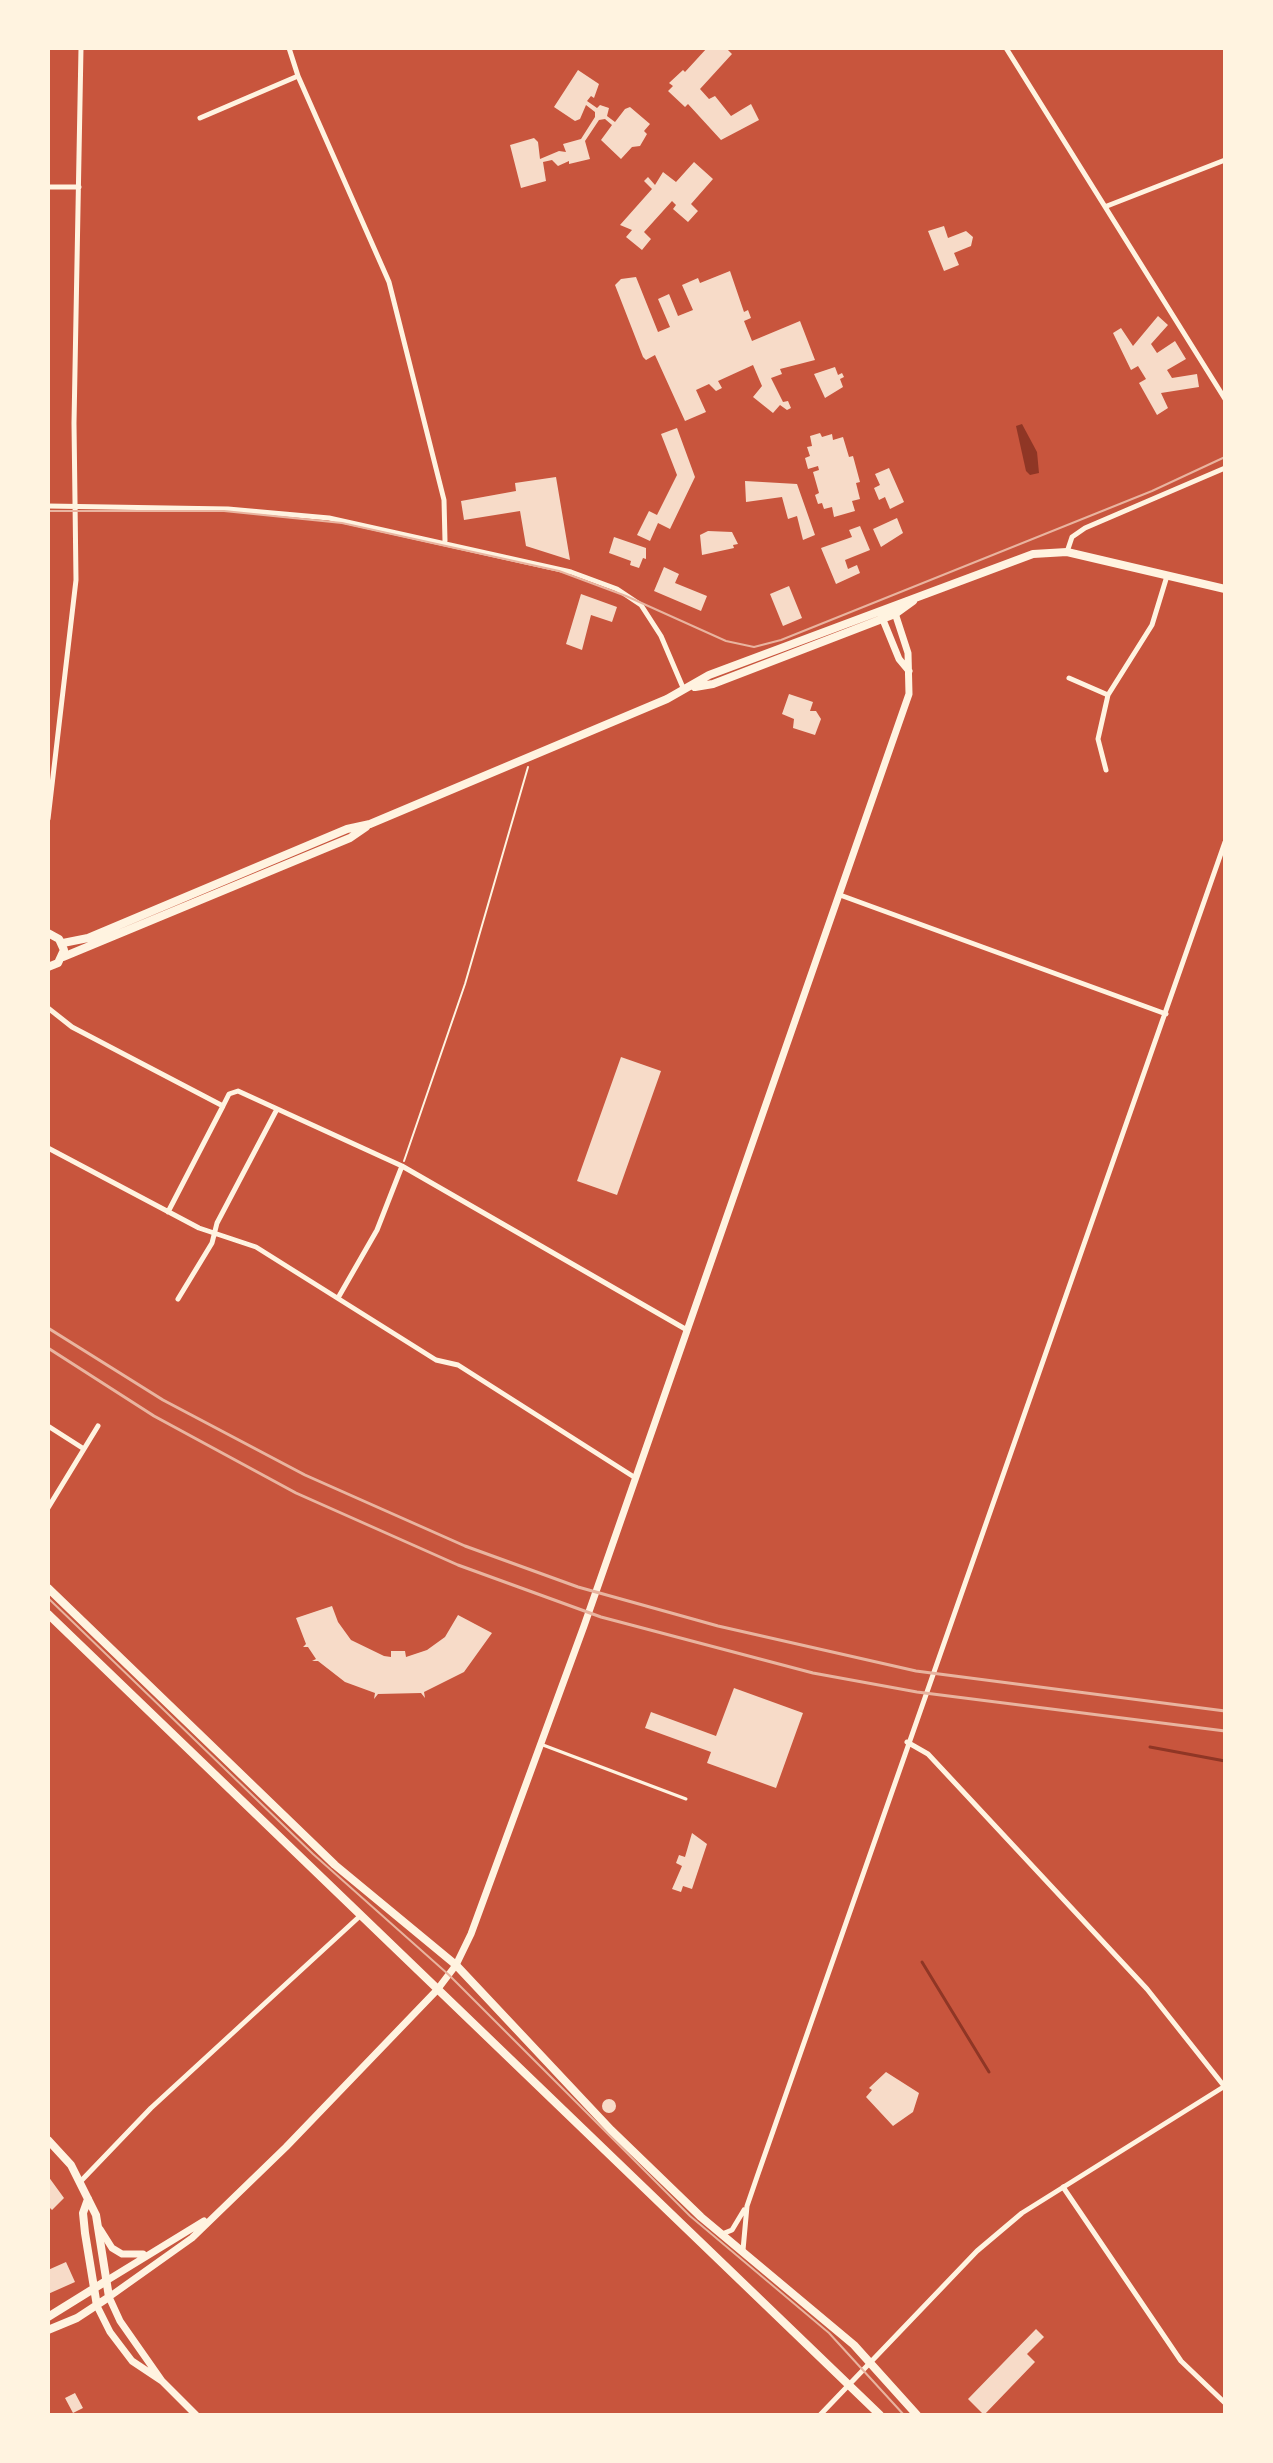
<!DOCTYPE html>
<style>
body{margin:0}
#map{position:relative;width:1273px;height:2463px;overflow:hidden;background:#c8553d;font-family:Inter,sans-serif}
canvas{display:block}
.frame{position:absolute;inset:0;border:50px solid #fff3e0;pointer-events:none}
</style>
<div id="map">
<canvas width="1273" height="2463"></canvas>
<div class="frame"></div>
</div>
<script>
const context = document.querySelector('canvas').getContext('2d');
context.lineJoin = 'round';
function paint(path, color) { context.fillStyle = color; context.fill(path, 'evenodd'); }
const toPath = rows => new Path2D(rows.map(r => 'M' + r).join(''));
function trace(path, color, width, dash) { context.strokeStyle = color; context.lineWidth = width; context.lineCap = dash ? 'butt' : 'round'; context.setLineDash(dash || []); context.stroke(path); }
paint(toPath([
 [1022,424,1037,452,1039,473,1030,475,1026,471,1016,426]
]), '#8f3625');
trace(toPath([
 [1150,1747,1225,1761],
 [922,1962,989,2072]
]), '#8f3625', 3);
paint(toPath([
 [707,48,726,48,732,54,700,89,709,99,715,96,731,116,751,104,759,120,721,140,688,104,685,107,668,91,673,86,669,83,683,70,685,72],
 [578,70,599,84,594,98,591,96,587,101,597,108,600,105,609,108,607,116,615,122,625,109,630,107,650,124,644,131,647,134,640,146,632,147,621,159,601,140,612,125,605,119,599,120,585,141,590,159,569,164,569,161,558,166,552,160,543,162,546,181,521,188,510,145,534,138,538,142,540,159,559,151,566,152,563,144,581,139,595,117,595,112,586,105,580,119,575,121,554,107],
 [694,162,713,179,691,204,698,211,688,222,673,209,676,205,672,201,644,232,651,239,642,250,626,237,632,230,620,225,652,189,644,181,648,177,655,185,663,172,676,182],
 [944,226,948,238,966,231,973,237,971,246,954,253,959,265,944,271,928,231],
 [730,271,744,312,748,310,751,318,744,321,752,341,800,321,815,360,780,369,782,374,771,378,783,402,788,401,791,408,787,410,780,405,773,413,753,397,762,386,753,365,718,381,722,388,716,391,709,384,696,390,706,412,685,421,655,355,646,360,643,357,615,285,621,279,636,277,658,332,670,327,658,299,669,294,678,316,693,310,682,285,698,278,700,283],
 [1158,316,1168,325,1151,344,1157,353,1175,341,1186,359,1167,370,1172,378,1197,374,1199,387,1161,393,1168,408,1157,415,1139,383,1146,379,1138,366,1131,370,1113,333,1121,328,1133,346],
 [835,367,838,375,842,373,844,377,840,379,843,387,825,398,814,374],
 [677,428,695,477,670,529,658,523,650,541,637,535,649,511,657,515,677,475,661,434],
 [820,433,822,437,832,434,833,440,843,437,849,457,853,456,860,482,856,483,860,499,852,501,855,511,834,517,832,507,824,509,822,503,818,504,815,495,819,493,813,472,819,470,818,466,808,469,805,458,810,456,807,447,812,446,810,436],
 [889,468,904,502,890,509,885,497,879,500,874,488,880,485,875,474],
 [556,477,570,560,526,546,520,511,464,520,461,501,516,491,515,483],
 [745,481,797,484,815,535,803,540,797,516,788,519,782,497,746,502],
 [897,518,903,533,881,547,873,529],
 [860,526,870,550,845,560,848,569,857,565,860,573,836,584,821,548,852,537,849,530],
 [708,531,732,532,738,544,733,545,734,548,702,555,700,535],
 [614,537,646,548,646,559,643,558,639,568,630,565,631,561,609,553],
 [664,567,679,574,675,583,707,596,701,611,654,591],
 [789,586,802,618,783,626,770,594],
 [581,594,617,607,612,622,591,615,582,650,566,644],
 [789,694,813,702,810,711,816,711,821,719,815,735,793,728,794,719,782,714],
 [621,1057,661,1071,617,1195,577,1181],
 [332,1606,338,1622,351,1640,384,1656,391,1657,391,1651,405,1651,406,1657,427,1650,445,1637,458,1615,492,1633,464,1672,424,1692,425,1698,421,1693,378,1694,374,1699,375,1693,345,1682,318,1661,312,1661,316,1659,308,1647,303,1647,306,1644,296,1618],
 [734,1688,803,1713,776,1788,707,1763,711,1752,645,1728,651,1712,716,1736],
 [692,1833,707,1844,692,1889,683,1886,681,1892,672,1889,682,1866,676,1863,679,1855,685,1857],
 [886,2072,919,2093,913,2112,893,2126,866,2097,872,2090,869,2088],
 '602 2106a7 7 0 1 1 14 0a7 7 0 1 1-14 0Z',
 [48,2176,64,2198,52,2210,48,2206],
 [66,2262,75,2282,48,2294,48,2270],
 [1036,2329,1044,2337,1027,2354,1035,2362,984,2415,968,2399],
 [75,2393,83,2408,73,2413,65,2398]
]), '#f7dbc8');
trace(toPath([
 [404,1161,465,984,528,767]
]), '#fff3e0', 2);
trace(toPath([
 [543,1745,686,1799]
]), '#fff3e0', 3);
trace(toPath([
 [289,48,298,76,389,282,444,500,445,541],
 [1006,48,1225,399],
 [200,118,298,76],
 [48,187,79,187],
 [1107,206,1225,160],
 [48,506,228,509,329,518,571,572,617,589,641,605,661,636,684,690],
 [1067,552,1072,537,1085,528,1225,468],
 [1069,678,1108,695],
 [1106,770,1098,739,1108,695,1152,625,1167,576],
 [48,819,76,580,74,423,81,48],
 [840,895,1166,1014],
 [48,1008,72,1027,223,1106,229,1094,238,1091,402,1166,687,1330],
 [48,1148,199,1228,256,1247,436,1360,458,1365,634,1477],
 [168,1212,223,1106],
 [338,1298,377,1230,402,1166],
 [178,1299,212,1243,217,1223,276,1111],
 [48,1426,84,1449],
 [48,1508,98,1426],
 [907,1742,928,1754,1147,1989,1224,2086],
 [81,2181,151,2108,360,1916],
 [1063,2187,1181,2361,1225,2403],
 [722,2234,732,2230,744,2210],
 [743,2250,747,2206,758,2174,1225,842],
 [820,2415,977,2251,1022,2213,1225,2086]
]), '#fff3e0', 5);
trace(toPath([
 [881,615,899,659,909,671],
 [100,2229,112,2248,122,2254,143,2254],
 [106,2281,204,2221],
 [97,2306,110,2332,132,2361,162,2381,196,2415],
 [162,2381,120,2321,109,2297,192,2238,286,2147,437,1990,456,1965,471,1934,584,1626,909,694,908,653,894,610]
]), '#fff3e0', 7);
trace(toPath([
 [695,687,713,684,895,614,913,601],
 [48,933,59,939,64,950,58,963,48,967],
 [63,943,88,938,347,829,370,824,667,699,709,675,1033,554,1067,552,1225,589],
 [63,957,350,838,366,827],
 [48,2140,71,2165,96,2215,109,2297,77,2318,48,2330],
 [88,2199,83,2213,85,2233,97,2306],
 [48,2317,106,2281]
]), '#fff3e0', 8);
trace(toPath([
 [48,1588,335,1865,456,1965,611,2130,701,2217,854,2345,917,2415],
 [48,1614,880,2415]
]), '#fff3e0', 8);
trace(toPath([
 [48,511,224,511,342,523,559,571,626,596,726,641,754,647,781,640,1152,491,1225,457],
 [48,1598,313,1854,449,1975,690,2216,829,2333,904,2415]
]), '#e9b49f', 2);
trace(toPath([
 [48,1328,163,1400,305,1475,465,1546,578,1587,718,1626,916,1671,1225,1711],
 [48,1348,154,1416,296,1493,458,1565,601,1617,813,1673,917,1692,1225,1731]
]), '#e9b49f', 3);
</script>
